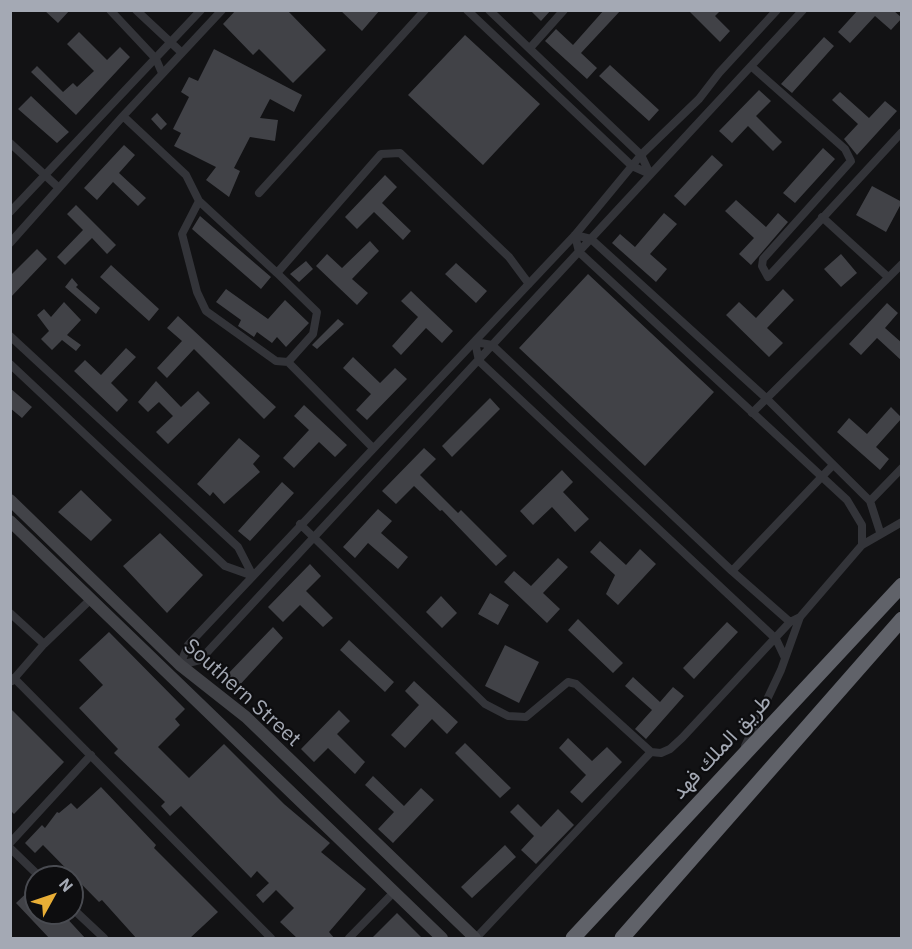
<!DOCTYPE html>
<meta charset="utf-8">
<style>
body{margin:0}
#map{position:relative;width:912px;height:949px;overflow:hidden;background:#121214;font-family:"IBM Plex Sans",sans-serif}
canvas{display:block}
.frame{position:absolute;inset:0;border:12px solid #a4a9b4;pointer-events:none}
.north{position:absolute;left:24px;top:865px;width:60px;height:60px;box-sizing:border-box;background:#0d0d0f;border:2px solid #494b51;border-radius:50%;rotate:50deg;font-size:16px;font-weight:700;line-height:24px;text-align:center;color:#a4a9b4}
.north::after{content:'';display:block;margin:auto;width:21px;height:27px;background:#e8ae36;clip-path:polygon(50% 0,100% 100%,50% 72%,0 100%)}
</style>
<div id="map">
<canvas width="912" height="949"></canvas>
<div class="frame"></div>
<div class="north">N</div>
</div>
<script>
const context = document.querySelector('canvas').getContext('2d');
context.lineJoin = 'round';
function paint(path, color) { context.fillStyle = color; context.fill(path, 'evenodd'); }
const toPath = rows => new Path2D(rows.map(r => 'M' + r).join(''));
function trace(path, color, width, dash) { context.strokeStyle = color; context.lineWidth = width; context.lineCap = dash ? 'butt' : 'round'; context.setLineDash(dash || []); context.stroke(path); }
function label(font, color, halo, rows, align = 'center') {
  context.font = font + ' "IBM Plex Sans",Vazirmatn,sans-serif'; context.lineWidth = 4.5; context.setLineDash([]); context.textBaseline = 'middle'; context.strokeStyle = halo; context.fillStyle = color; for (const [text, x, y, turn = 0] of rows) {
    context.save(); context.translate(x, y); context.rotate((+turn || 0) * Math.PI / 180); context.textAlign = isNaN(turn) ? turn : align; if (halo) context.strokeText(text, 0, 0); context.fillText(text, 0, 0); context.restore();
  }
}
paint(toPath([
 [44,10,70,10,58,23],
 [236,10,287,10,326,50,293,83,259,49,253,55,223,24],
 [340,10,380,10,362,31],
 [530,10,551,10,541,21],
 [604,10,621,10,581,53,597,68,587,79,545,41,556,29,573,45],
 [688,10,721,10,715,16,730,31,720,42],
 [858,10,893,10,902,18,891,30,875,16,850,43,838,32],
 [79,32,107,60,120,47,130,57,76,115,31,72,37,66,63,92,73,83,77,87,94,71,67,44],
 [465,35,540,104,483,165,408,95],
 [824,37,834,46,792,93,781,84],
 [214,49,302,95,294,112,270,99,260,118,278,120,275,141,250,137,234,168,240,171,229,197,206,180,216,167,174,146,181,133,173,129,189,97,181,92,189,77,198,81],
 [610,65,659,110,649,121,599,76],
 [759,90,771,101,756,116,782,142,773,151,748,126,732,143,719,131],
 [840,92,869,118,885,101,897,111,857,155,844,139,858,124,832,100],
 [31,96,69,132,57,143,18,109],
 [157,113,167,124,161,130,151,119],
 [124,145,135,155,119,173,146,198,138,206,113,182,97,200,84,188],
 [823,148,835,159,795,203,783,193],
 [712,155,723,165,685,206,674,196],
 [385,175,397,187,382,203,411,231,403,240,374,212,357,229,345,217],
 [872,186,902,202,886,232,856,215],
 [736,200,766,227,778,213,788,222,751,265,739,254,754,238,725,211],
 [76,205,116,245,107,254,92,238,65,265,57,257,83,230,67,214],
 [664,213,677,224,650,254,667,269,656,282,612,243,620,234,635,247],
 [200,216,271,277,261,289,192,229],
 [370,241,379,251,352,279,368,293,357,305,316,266,327,254,342,268],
 [37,249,47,259,10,298,10,276],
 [841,254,857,273,841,287,824,269],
 [306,261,313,269,299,282,290,274],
 [456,263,487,291,476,303,445,274],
 [111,265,159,309,149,321,100,277],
 [588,274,714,392,645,466,519,348],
 [72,278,78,285,76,287,100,308,96,314,65,287],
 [226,289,268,319,285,300,309,323,286,347,277,337,272,343,257,332,254,337,238,326,241,320,216,302],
 [783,289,794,300,767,328,783,343,769,357,726,315,739,302,756,318],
 [411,291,453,331,442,343,426,328,401,355,392,346,418,317,401,301],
 [64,302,81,320,67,335,81,345,76,351,62,340,52,350,41,339,49,331,37,315,44,309,51,317],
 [887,303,898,313,885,328,902,343,902,361,877,338,861,355,849,344],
 [178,316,276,407,264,419,194,349,167,378,157,368,182,341,167,328],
 [338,319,344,324,317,349,312,345],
 [126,348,136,357,111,383,128,400,117,412,74,371,85,360,101,375],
 [353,357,380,383,395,368,407,379,367,420,356,410,371,394,343,368],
 [156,381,181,407,198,391,210,403,168,444,156,432,173,416,159,402,148,412,138,402],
 [10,388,32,407,22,418,10,408],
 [490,398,500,409,452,457,442,446],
 [304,405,347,445,335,457,319,442,294,468,283,458,309,430,294,416],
 [891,407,902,418,876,447,889,459,880,470,837,432,849,418,867,434],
 [239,438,260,456,253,464,260,472,224,504,213,492,210,496,197,484],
 [424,448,436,459,420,475,458,513,461,510,507,556,496,566,442,510,440,511,414,486,396,504,382,491],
 [562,470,573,482,563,492,589,519,575,532,552,507,533,525,520,511],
 [282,482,294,493,250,541,238,531],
 [81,490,112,520,91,541,58,512],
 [378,509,392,521,381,533,408,557,398,569,368,543,355,558,343,547],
 [160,533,203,575,167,613,123,566],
 [600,541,626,565,640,549,656,564,618,605,606,594,615,575,590,552],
 [558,558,568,567,543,593,560,609,547,623,504,582,514,571,531,586],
 [310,564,321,576,306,591,333,618,323,627,300,605,283,622,268,607],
 [490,593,509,605,498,625,478,614],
 [441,596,457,613,442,628,426,612],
 [578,619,623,663,613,673,568,630],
 [727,622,738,632,694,679,683,668],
 [273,627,283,638,236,689,225,677],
 [109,632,185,709,175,719,180,725,158,747,189,778,224,744,284,804,330,843,321,852,366,889,329,932,335,939,298,939,280,922,294,908,276,890,263,903,256,895,269,883,257,871,251,878,181,806,170,816,161,806,165,802,114,753,118,749,79,708,103,685,79,660],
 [349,640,394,682,385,692,340,650],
 [505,645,539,662,519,703,485,686],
 [633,677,660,702,673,687,684,696,646,739,635,729,652,710,625,686],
 [414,681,458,722,447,734,432,719,405,748,391,735,419,705,405,691],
 [10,708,64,762,14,814,10,810],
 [339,710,350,721,337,734,365,762,355,774,328,748,314,762,301,749],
 [568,738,592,761,607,747,622,762,582,803,570,792,586,775,559,748],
 [465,743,511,788,500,798,455,753],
 [373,776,404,806,421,788,434,800,393,843,378,829,394,812,365,785],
 [101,787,156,845,154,848,218,912,189,939,137,939,102,900,99,902,43,845,35,853,25,843,42,825,45,828,57,812,59,813,71,803,77,809],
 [518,804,541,827,558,809,574,825,536,864,521,850,534,836,510,812],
 [505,845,516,857,472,898,461,887],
 [36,884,36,913,62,913,86,939,50,939,16,903],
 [397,913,423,939,371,939]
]), '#414247');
trace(toPath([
 [110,10,156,59,162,73],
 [136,10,181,52],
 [467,10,632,166,650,174],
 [489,10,641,155,650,174],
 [530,48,564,10],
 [751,66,845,149,851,161,763,259,762,266,768,277,902,132],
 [123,116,186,175,199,201,277,273],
 [10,143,59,188],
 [259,193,425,10],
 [199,201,182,234,197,292,206,311,276,361,288,362,373,448],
 [10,212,201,10],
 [822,217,888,277],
 [10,243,123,116,222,10],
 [10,336,238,547,253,576],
 [288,362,313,334,317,312,277,273,381,154,400,153,509,257,529,284],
 [10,364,225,566,253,576],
 [752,413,902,264],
 [870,501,902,468],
 [300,524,485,704,508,716,526,717,568,682,576,684,651,752,661,753,670,749,682,738,790,622],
 [862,545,862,525,847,500,579,252,575,235,591,239,766,398,870,501,880,532],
 [732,571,833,465],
 [10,613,44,644],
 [785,658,776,639,479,361,475,342,492,345,732,571,790,622,800,617],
 [180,665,200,660,803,10],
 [180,665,188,645,575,235,641,155,699,99,719,73,777,10],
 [14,678,271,938],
 [12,681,44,644,91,599],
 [745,746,781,670,800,617,862,545,902,522],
 [10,843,91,755],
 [10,848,40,877],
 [72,908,104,938],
 [349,938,394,892],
 [476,938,651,752]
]), '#333439', 8);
trace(toPath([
 [10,500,180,665,246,717,475,938],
 [10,521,442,938]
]), '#424348', 12);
trace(toPath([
 [573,938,902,585],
 [622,938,902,619]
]), '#606269', 15);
label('21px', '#a4a9b4', '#0d0d0f', [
 ["Southern Street",242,693,42],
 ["طريق الملك فهد",722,747,-47]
]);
</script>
